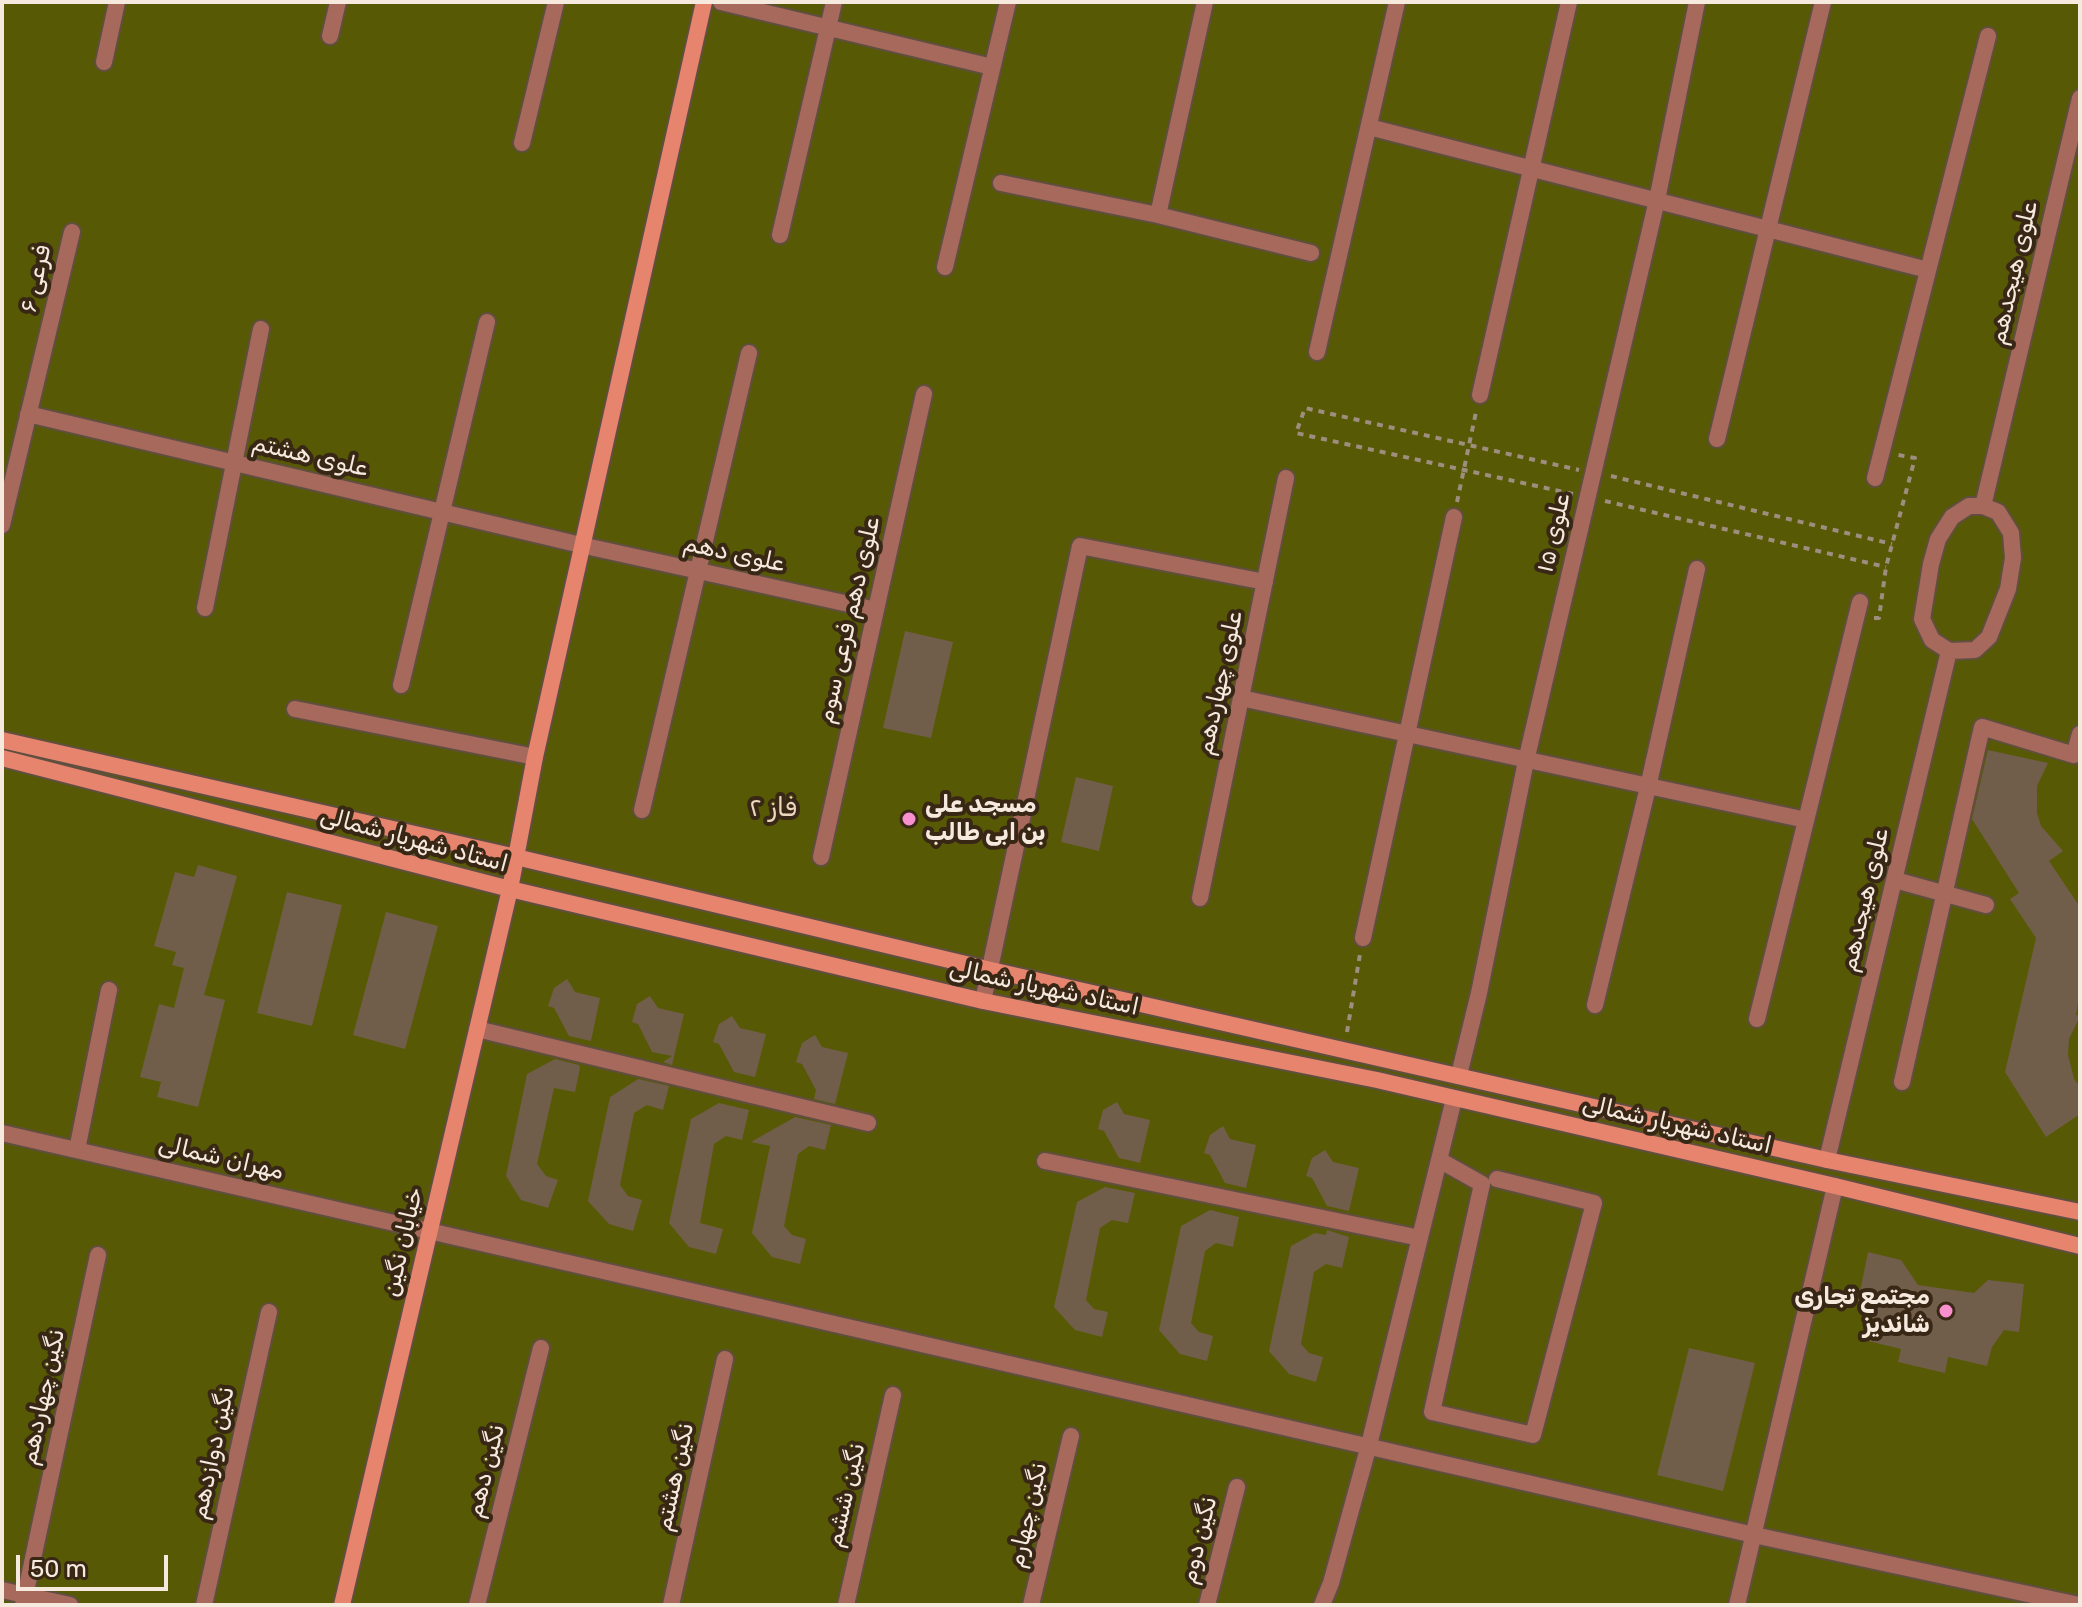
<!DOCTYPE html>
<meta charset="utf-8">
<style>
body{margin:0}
#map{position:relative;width:2082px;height:1607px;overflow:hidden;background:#43311f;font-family:Rubik,sans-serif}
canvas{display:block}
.frame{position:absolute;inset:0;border:4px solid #f6eadf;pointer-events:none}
.scale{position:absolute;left:16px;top:1555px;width:152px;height:36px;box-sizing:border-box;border:4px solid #f6eadf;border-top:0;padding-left:10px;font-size:24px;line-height:28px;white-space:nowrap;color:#f6eadf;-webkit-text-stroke:6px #382715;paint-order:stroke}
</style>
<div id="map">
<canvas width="2082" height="1607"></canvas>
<div class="frame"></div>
<div class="scale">50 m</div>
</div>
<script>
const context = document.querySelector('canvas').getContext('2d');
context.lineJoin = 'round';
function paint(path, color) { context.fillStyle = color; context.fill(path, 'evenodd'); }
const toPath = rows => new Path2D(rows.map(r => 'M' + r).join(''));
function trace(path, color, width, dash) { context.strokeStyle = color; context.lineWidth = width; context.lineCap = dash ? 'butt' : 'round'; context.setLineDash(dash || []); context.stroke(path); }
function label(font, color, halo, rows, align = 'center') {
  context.font = font + ' Rubik,Cairo,sans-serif'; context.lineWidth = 8; context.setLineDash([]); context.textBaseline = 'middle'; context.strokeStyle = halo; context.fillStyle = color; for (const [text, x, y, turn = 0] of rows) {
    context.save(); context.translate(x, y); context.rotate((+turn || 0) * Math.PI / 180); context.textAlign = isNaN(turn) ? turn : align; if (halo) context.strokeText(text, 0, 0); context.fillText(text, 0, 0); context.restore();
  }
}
paint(toPath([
 [2,2,2080,2,2080,1605,2,1605]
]), '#575905');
paint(toPath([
 [905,631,953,642,931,738,883,728],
 [1988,750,2048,763,2037,786,2037,813,2041,826,2063,851,2049,861,2080,907,2080,990,2076,1015,2080,1016,2069,1039,2068,1055,2074,1079,2080,1087,2080,1114,2046,1137,2005,1072,2036,938,2010,899,2019,893,1972,819],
 [1076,777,1113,786,1099,851,1061,842],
 [198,865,237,876,204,995,225,1000,198,1107,157,1097,161,1082,140,1077,159,1004,174,1008,184,968,172,965,176,952,154,946,175,872,194,877],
 [287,892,342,905,312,1026,257,1013],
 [386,912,438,926,405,1049,353,1035],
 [567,979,575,992,600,998,591,1041,569,1036,554,1008,548,1006,554,988],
 [650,996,658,1008,684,1014,672,1065,663,1062,672,1056,652,1052,638,1024,632,1022,637,1004],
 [732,1016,740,1028,766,1034,755,1077,734,1072,719,1044,713,1042,719,1024],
 [815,1035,822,1047,848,1053,835,1104,814,1099,816,1090,802,1064,796,1062,802,1043],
 [555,1059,579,1065,580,1068,575,1092,554,1088,537,1164,546,1176,558,1180,548,1208,521,1200,506,1176,527,1074],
 [638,1079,669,1086,663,1110,647,1105,634,1113,620,1185,628,1196,642,1200,633,1231,609,1224,588,1201,610,1097],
 [1117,1102,1124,1114,1150,1120,1140,1163,1119,1158,1104,1131,1098,1129,1103,1110],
 [719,1103,749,1110,742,1140,726,1136,714,1144,700,1223,723,1229,716,1254,689,1247,669,1223,691,1119],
 [795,1117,831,1125,825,1150,809,1146,798,1154,784,1226,792,1235,806,1239,800,1264,772,1257,752,1233,770,1146,751,1142],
 [1223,1126,1230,1139,1256,1145,1246,1188,1225,1183,1210,1155,1204,1153,1210,1135],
 [1325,1150,1333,1162,1359,1168,1349,1211,1327,1206,1312,1178,1306,1176,1312,1158],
 [1105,1187,1135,1193,1128,1223,1112,1220,1100,1228,1086,1300,1094,1309,1108,1312,1102,1337,1075,1330,1054,1307,1077,1202],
 [1210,1210,1239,1217,1233,1247,1216,1243,1205,1251,1191,1323,1199,1332,1213,1336,1207,1361,1180,1354,1159,1330,1181,1226],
 [1327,1230,1349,1237,1342,1268,1326,1264,1314,1272,1301,1344,1309,1353,1323,1357,1316,1382,1289,1374,1269,1351,1291,1246,1315,1233,1326,1235],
 [1868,1252,1901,1260,1918,1285,1974,1293,1988,1280,2024,1284,2019,1332,2004,1330,1992,1347,1987,1366,1948,1357,1945,1373,1898,1362,1901,1349,1868,1341,1873,1320,1867,1303,1858,1301],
 [1689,1348,1755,1363,1723,1491,1657,1475]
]), '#715e4a');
const street = toPath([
 [721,2,992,67],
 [330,36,338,2],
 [104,62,117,2],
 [1369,127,1928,270],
 [522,143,556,2],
 [1001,183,1158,215,1311,253],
 [1158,215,1205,2],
 [780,235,834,2],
 [945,267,1008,2],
 [1317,352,1397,2],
 [1480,395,1569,2],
 [28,414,581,545,876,610],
 [1717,439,1823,2],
 [1875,478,1988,36],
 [1969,506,1983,506,1998,512,2011,533,2013,558,2008,589,1989,637,1975,650,1949,651,1932,640,1922,619,1931,564,1938,539,1952,517,1969,506],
 [1983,506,2080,98],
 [2,525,72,232],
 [205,608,261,329],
 [401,685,487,322],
 [1241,698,1806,820],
 [295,709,535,757],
 [642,810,749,353],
 [821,857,924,394],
 [1895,880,1986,905],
 [1200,898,1286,478],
 [1363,938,1454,517],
 [983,1001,1080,546,1265,582],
 [1595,1005,1648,787,1697,569],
 [1757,1019,1860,602],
 [477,1029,868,1123],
 [1459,1075,1479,993,1526,761,1657,200,1697,2],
 [1902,1082,1982,727,2074,755,2080,734],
 [2,1133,1754,1535,2079,1605],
 [77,1150,109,990],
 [1827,1160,1949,651],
 [1045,1161,1420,1238],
 [1441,1161,1482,1184,1432,1412,1533,1435,1594,1203,1497,1179],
 [2,1590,70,1605],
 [23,1605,98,1255],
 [204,1605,269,1312],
 [477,1605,541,1348],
 [671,1605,725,1359],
 [846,1605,893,1395],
 [1031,1605,1071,1436],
 [1207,1605,1237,1487],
 [1322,1605,1331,1583,1369,1445,1454,1099],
 [1737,1605,1835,1186]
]);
const secondary = toPath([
 [2,740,516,857,991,970,1827,1160,2080,1212],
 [2,758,510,889,983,1001,1377,1080,1835,1186,2080,1246],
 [342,1605,510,889,535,757,704,2]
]);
trace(street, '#604f3e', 20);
trace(secondary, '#604f3e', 20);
trace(toPath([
 [1611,476,1892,544],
 [1573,494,1296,433,1305,408,1579,470],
 [1605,501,1886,567],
 [1457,502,1476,412],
 [1874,618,1879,618,1886,567,1915,458,1898,455],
 [1347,1032,1360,954]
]), '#9d8e7f', 4, [6, 6]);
trace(street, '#a7695b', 16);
trace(secondary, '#e6846e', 16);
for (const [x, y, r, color] of [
 [909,819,8,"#f790cd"],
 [1946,1311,8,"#f790cd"]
]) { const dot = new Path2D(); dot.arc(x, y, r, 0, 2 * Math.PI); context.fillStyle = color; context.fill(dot); trace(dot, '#382715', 3); }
label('24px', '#f6eadf', '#382715', [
 ["علوی هیجدهم",2014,273,-77],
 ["فرعی ۶",36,279,-77],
 ["علوی هشتم",310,456,13],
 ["علوی ۱۵",1554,533,-77],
 ["علوی دهم",734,554,12],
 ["علوی دهم فرعی سوم",849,620,-77],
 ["علوی چهاردهم",1220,683,-78],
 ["استاد شهریار شمالی",414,840,15],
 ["علوی هیجدهم",1865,900,-77],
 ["استاد شهریار شمالی",1044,988,12],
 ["استاد شهریار شمالی",1677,1125,13],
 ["مهران شمالی",221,1158,13],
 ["خیابان نگین",403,1242,-77],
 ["نگین چهاردهم",43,1397,-78],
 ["نگین دوازدهم",213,1453,-78],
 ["نگین دهم",486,1471,-76],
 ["نگین هشتم",675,1477,-78],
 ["نگین ششم",846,1495,-77],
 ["نگین چهارم",1028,1515,-77],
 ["نگین دوم",1199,1540,-76]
]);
label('bold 24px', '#f6eadf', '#382715', [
 ["مسجد علی",925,805],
 ["بن ابی طالب",925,833],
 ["مجتمع تجاری",1930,1297,"right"],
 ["شاندیز",1930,1325,"right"]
], 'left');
label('26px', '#ecd6c0', '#382715', [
 ["فاز ۲",773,808]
]);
</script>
